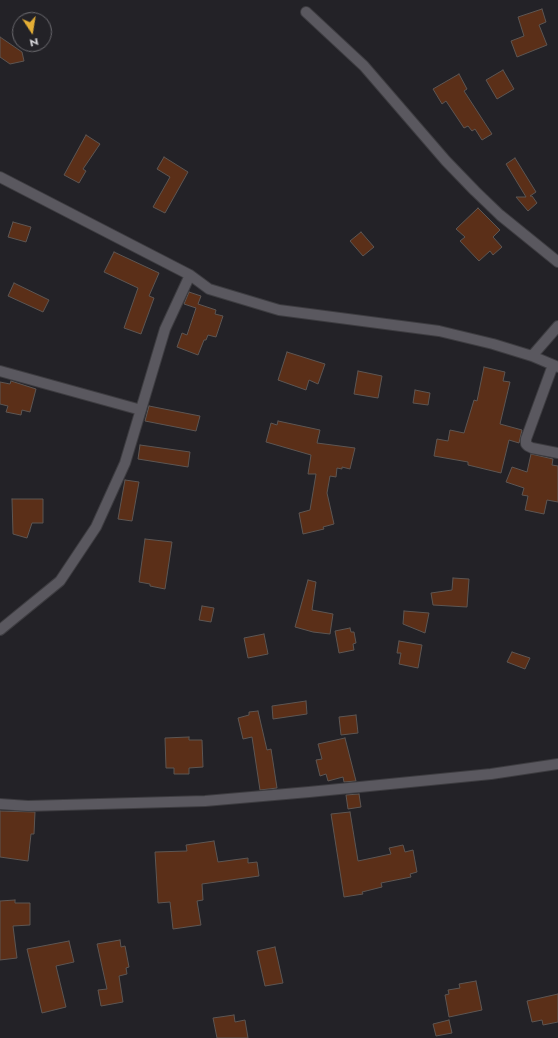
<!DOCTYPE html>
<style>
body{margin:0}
#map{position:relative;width:558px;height:1038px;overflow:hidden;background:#232227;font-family:Jost,sans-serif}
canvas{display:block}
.north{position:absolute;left:12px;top:12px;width:40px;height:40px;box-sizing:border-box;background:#232227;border:1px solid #6b6a6f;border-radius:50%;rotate:168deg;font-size:11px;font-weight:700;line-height:16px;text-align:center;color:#d7d6da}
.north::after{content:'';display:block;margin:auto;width:14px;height:18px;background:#e4ae35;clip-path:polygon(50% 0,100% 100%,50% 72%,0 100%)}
</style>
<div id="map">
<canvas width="558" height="1038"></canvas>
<div class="north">N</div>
</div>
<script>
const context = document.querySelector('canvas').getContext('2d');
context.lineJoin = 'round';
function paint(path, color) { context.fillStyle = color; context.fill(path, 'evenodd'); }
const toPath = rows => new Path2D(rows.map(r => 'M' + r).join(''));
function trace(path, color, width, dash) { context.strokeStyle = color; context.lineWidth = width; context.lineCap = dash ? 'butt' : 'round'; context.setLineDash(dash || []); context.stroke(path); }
const building = toPath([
 [542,9,546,22,539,25,547,45,517,57,511,41,524,36,518,17,542,9],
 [0,37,22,52,24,61,10,64,0,57,0,37],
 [503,70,514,89,497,99,486,80,503,70],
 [459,74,467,89,464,91,492,134,482,140,475,129,472,131,468,126,464,128,446,101,442,104,433,89,459,74],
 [86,135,100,144,83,169,86,171,79,183,64,175,86,135],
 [164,157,188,172,165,213,153,207,170,177,157,169,164,157],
 [515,158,536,192,530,196,532,196,537,203,528,211,516,197,526,197,506,164,515,158],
 [478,208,500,230,493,237,502,247,493,255,490,251,479,261,460,241,465,237,456,229,478,208],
 [13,222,31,227,26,242,8,237,13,222],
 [361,232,374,247,363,256,350,241,361,232],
 [114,252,159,273,149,296,154,298,141,334,124,328,138,288,104,272,114,252],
 [14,283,49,300,43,312,8,296,14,283],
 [189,292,201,296,198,304,216,310,215,314,223,316,216,337,208,335,206,340,204,340,198,355,177,347,182,333,187,335,196,308,184,304,189,292],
 [287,352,325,364,318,384,309,380,306,390,278,380,287,352],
 [484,367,505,372,503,381,510,382,500,424,522,430,519,443,509,440,501,473,468,465,468,462,434,456,437,439,448,441,450,430,464,433,474,400,477,401,484,367],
 [358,371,382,376,378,398,354,394,358,371],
 [11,381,36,389,30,412,22,410,21,415,6,412,8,406,0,404,0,382,10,384,11,381],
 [415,390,430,393,428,405,413,403,415,390],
 [149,406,200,416,196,431,145,421,149,406],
 [278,421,320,430,317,443,355,448,350,469,342,467,342,469,337,468,336,477,330,476,327,493,334,524,323,527,324,529,303,534,299,513,310,510,316,474,308,474,311,455,266,442,271,423,277,425,278,421],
 [140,445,190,452,188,467,138,459,140,445],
 [531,454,553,459,552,465,558,466,558,502,547,500,544,514,525,510,528,496,522,495,524,488,506,482,512,467,527,472,531,454],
 [125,480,139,482,132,521,118,519,125,480],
 [12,499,43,499,43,523,32,523,27,538,13,534,12,499],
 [145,539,172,542,165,589,150,586,150,584,139,582,145,539],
 [453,578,469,579,467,607,433,605,431,593,452,590,453,578],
 [308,580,316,582,312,610,333,614,330,634,313,632,295,627,308,580],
 [202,606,214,608,211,622,199,620,202,606],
 [404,611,429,613,425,633,403,624,404,611],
 [350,628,351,632,354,632,356,643,353,644,354,650,339,653,335,631,350,628],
 [264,634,268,654,248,658,244,638,264,634],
 [399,641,422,645,418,668,399,664,401,653,397,653,399,641],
 [512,652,530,658,525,669,507,662,512,652],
 [306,701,307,714,273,719,272,706,306,701],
 [258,711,267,750,271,749,277,788,260,790,252,737,243,739,238,718,249,715,249,712,258,711],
 [356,715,358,733,341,735,339,717,356,715],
 [189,737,189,740,202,740,203,767,189,768,189,774,174,774,174,768,166,768,165,738,189,737],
 [345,738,356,781,344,782,343,777,328,781,326,774,320,776,316,760,322,759,318,744,345,738],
 [359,794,361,807,348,809,346,795,359,794],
 [0,811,35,812,34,834,31,834,28,861,0,857,0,811],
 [350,812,358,861,391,854,389,848,403,845,405,852,413,850,417,872,410,874,411,877,381,883,382,887,362,892,363,894,344,897,331,814,350,812],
 [214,841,218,862,248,858,248,863,257,862,259,876,202,884,203,900,197,901,201,925,173,929,170,902,158,903,155,852,187,851,186,845,214,841],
 [15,900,15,903,30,903,30,925,13,926,17,958,0,960,0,901,15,900],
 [120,940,121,947,125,946,129,967,126,968,127,974,119,976,123,1002,101,1006,98,990,107,989,97,944,120,940],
 [69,941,74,962,56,966,66,1007,42,1013,27,949,69,941],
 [275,947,283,983,265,986,257,951,275,947],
 [476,981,482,1010,449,1017,445,995,449,994,448,990,460,988,459,984,476,981],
 [558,994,558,1022,543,1025,542,1020,532,1022,527,1001,558,994],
 [234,1015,235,1022,245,1020,248,1038,217,1038,213,1018,234,1015],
 [449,1020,452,1033,436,1036,433,1024,449,1020]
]);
paint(building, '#5b2f18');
trace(building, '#5d5653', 1);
const street = toPath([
 [306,12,364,66,446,161,475,191,500,215,558,262],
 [0,177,190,275],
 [532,356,558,326],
 [553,365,526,439,526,444,528,446,532,448,558,453],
 [0,371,141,410],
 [0,630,60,581,96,527,125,463,165,329,190,275,209,289,279,310,439,331,493,344,532,356,558,367],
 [0,804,28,806,205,801,309,792,491,774,558,764]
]);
trace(street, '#3d3c40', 12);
trace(street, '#5a585f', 10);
</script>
